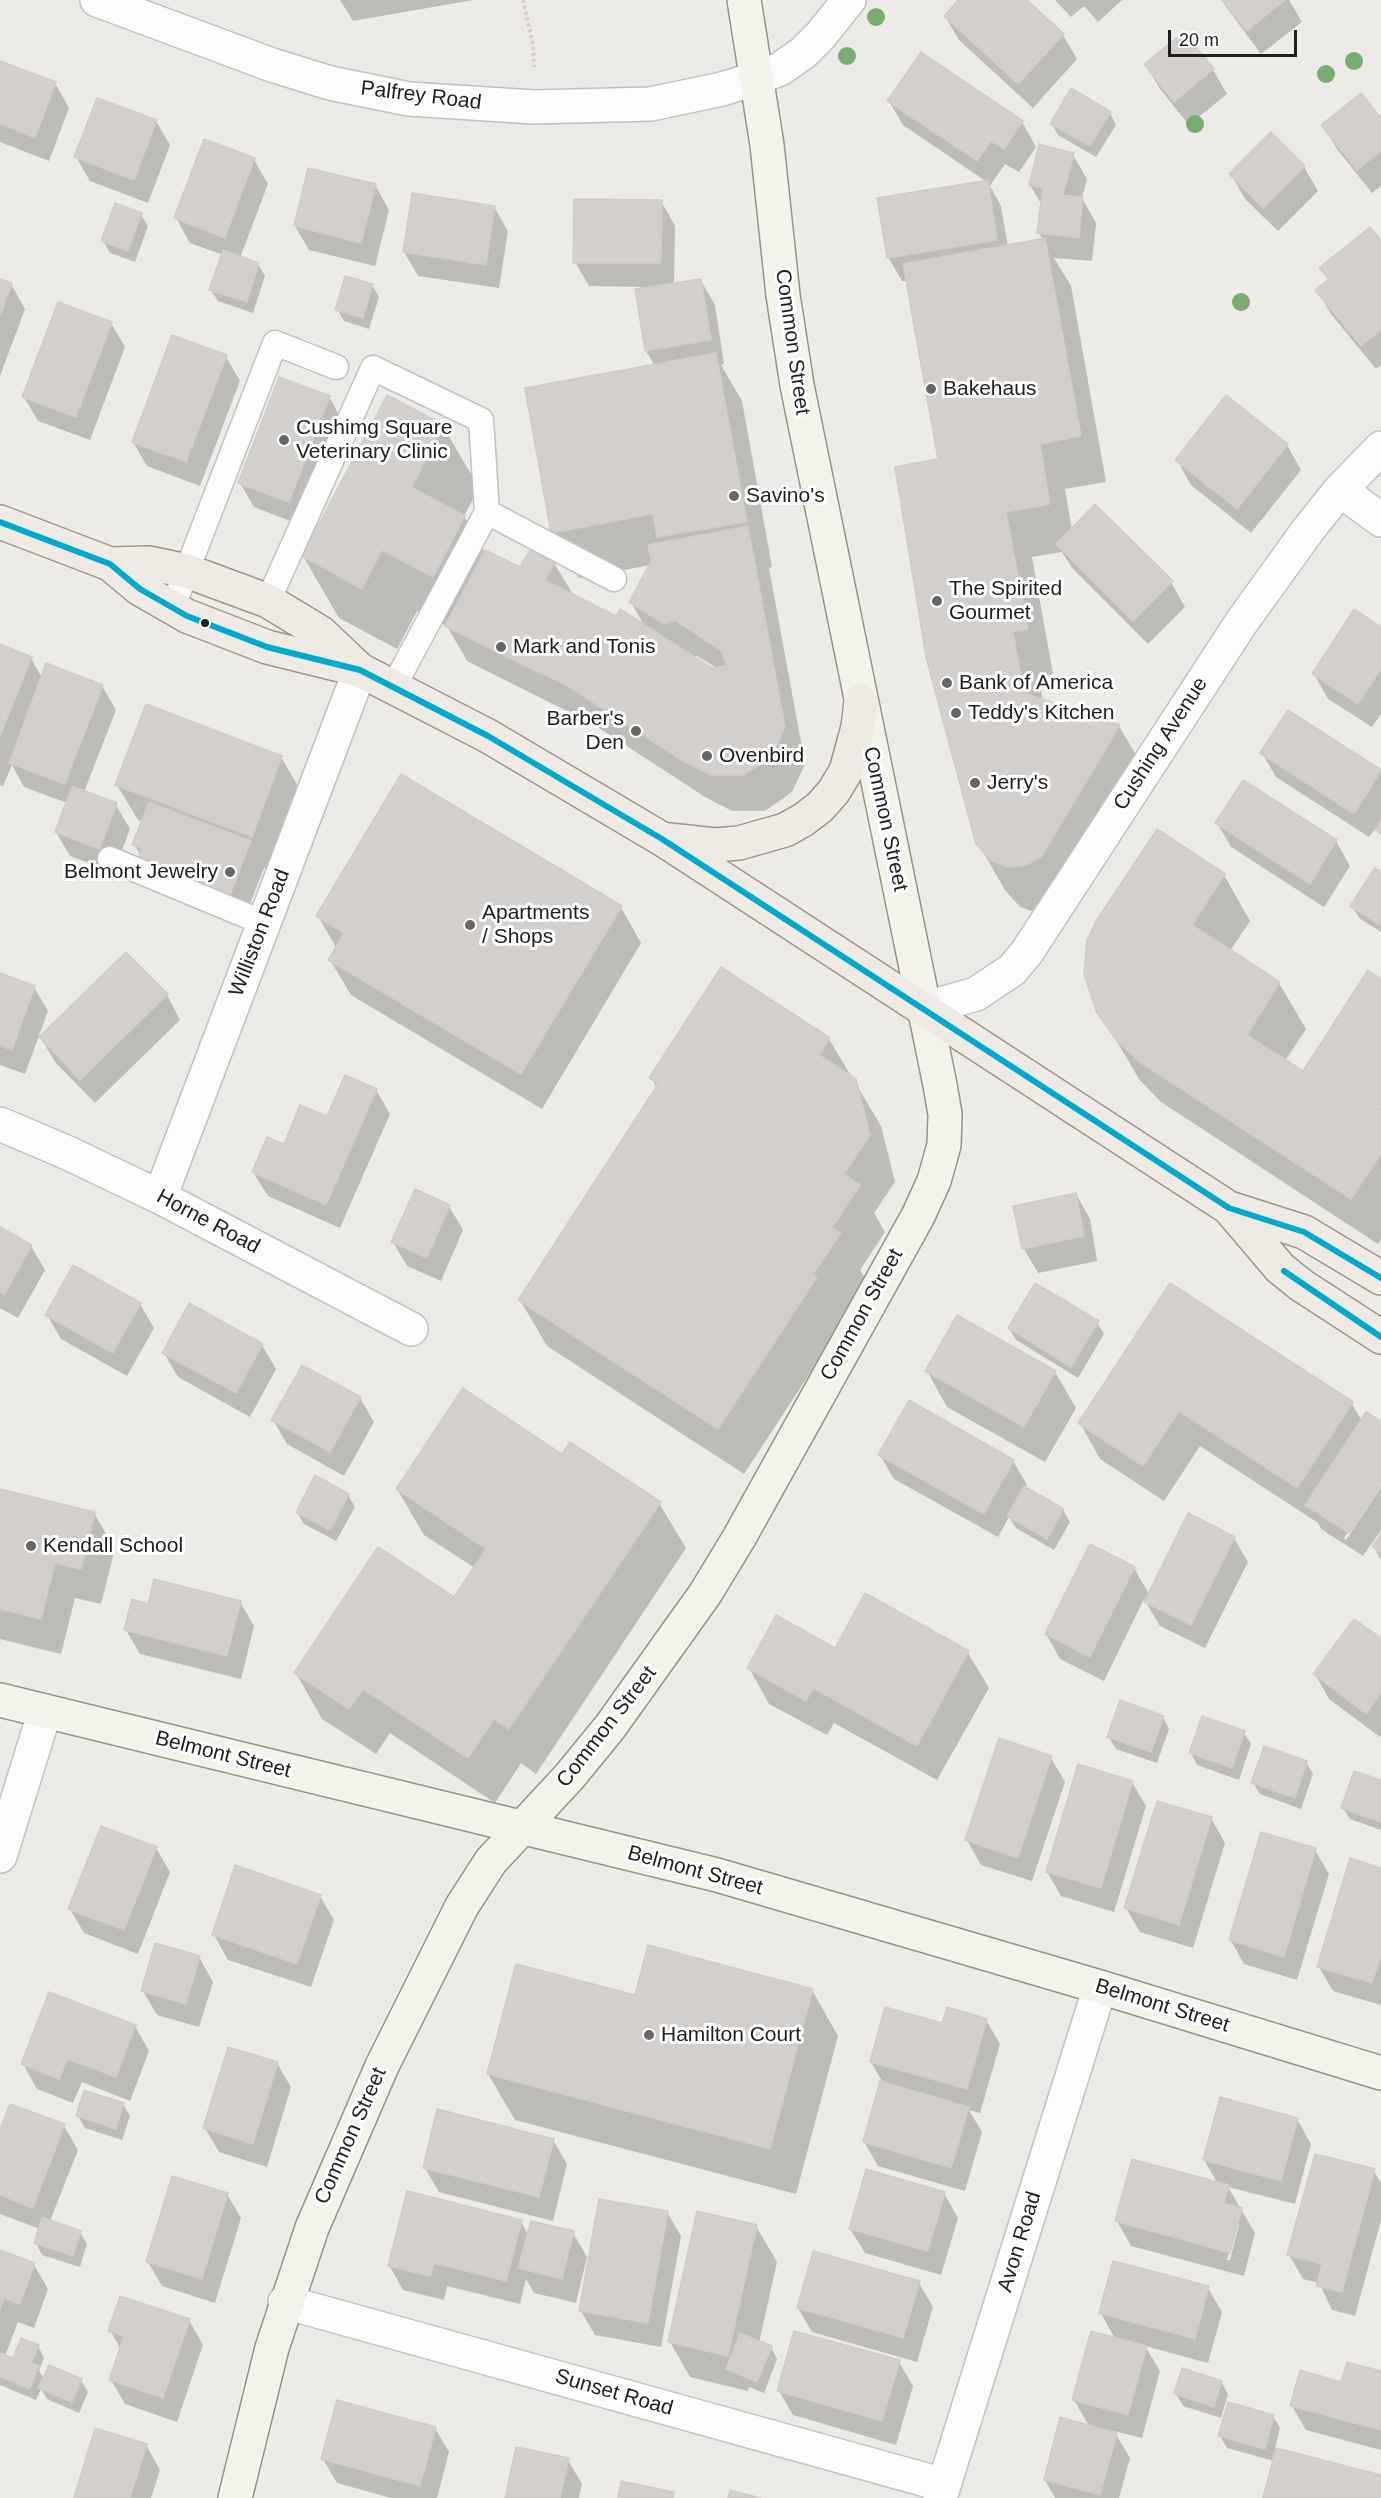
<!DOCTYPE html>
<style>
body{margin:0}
#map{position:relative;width:1381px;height:2498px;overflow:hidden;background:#edebe8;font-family:Arial,sans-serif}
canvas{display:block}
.scale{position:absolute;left:1168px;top:30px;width:129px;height:27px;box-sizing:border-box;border:3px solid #1f1f1f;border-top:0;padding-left:8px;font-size:18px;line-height:21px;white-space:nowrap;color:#1f1f1f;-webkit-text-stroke:4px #fff;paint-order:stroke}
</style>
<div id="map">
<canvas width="1381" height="2498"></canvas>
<div class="scale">20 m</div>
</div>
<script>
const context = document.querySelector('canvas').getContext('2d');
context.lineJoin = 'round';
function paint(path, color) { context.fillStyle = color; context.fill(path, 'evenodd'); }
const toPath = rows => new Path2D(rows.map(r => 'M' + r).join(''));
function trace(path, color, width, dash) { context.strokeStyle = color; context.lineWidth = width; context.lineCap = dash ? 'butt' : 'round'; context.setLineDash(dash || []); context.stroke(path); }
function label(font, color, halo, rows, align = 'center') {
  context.font = font + ' Arial,sans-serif'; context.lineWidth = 6; context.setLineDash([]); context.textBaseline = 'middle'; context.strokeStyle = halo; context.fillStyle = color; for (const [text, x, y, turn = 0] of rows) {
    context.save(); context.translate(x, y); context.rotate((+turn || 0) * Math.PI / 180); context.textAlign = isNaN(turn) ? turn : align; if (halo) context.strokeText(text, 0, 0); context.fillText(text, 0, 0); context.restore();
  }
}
paint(toPath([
 [340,0,473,0,353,21],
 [960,0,1025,0,1063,35,1077,59,1033,108,959,40,945,16],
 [1055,0,1122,0,1098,22,1084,6,1071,17],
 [1221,0,1289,0,1302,22,1261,54],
 [0,62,55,83,69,108,49,161,0,142],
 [1146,65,1213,70,1227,94,1189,125,1160,89],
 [889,101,1022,122,1036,147,1019,172,1005,164,990,186,1001,206,1008,247,1043,240,1039,233,1042,205,1030,185,1073,155,1087,179,1082,198,1096,223,1092,261,1054,258,1071,286,1106,482,1065,489,1072,530,1171,582,1185,607,1148,644,1072,568,1062,552,1032,557,1053,674,1038,677,1043,701,1119,726,1146,772,1035,912,1020,907,1005,890,978,843,940,461,907,281,902,281,888,257,987,182,903,125],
 [1110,113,1116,125,1096,157,1058,135,1052,124],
 [1381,120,1381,186,1372,193,1337,149,1323,125],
 [156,121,170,145,148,203,90,181,76,157],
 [254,160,268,184,240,258,258,264,265,276,253,313,218,301,211,290,223,255,190,243,176,218],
 [1304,167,1318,191,1278,231,1245,199,1231,174],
 [375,185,389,210,375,266,309,250,295,226],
 [661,201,675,226,674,285,701,281,715,305,724,364,721,365,742,401,772,567,769,568,805,764,792,792,765,811,732,811,705,797,593,724,467,661,447,626,417,611,397,649,339,618,303,556,443,426,479,488,464,516,484,551,521,569,531,551,554,563,574,596,617,618,645,627,631,602,651,565,579,578,553,532,655,366,646,351,646,287,589,286,575,262],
 [697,656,718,669,712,670,692,657],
 [494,207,508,231,499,288,418,276,404,252],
 [141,215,148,226,135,262,110,253,103,241],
 [1381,243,1381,365,1376,369,1331,314,1317,290,1329,281,1321,268],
 [0,280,11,284,25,309,0,376],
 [372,285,379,297,369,329,344,321,337,309],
 [111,323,125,347,90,440,38,421,24,397],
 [226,357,240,381,200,486,147,466,133,442],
 [329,397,343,422,303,526,254,507,240,483],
 [1227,397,1287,445,1301,470,1251,533,1191,485,1177,460],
 [1381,628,1381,714,1372,727,1328,699,1314,674],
 [0,646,31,658,42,678,102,686,116,710,84,792,116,805,130,829,114,872,70,856,56,832,67,803,24,787,12,765,3,786,0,785],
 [1289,712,1381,772,1381,821,1369,837,1276,777,1262,753],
 [281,757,302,793,272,872,264,868,244,919,141,856,134,845,143,822,138,820,117,785],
 [1217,823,1336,841,1350,866,1324,907,1231,847],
 [1376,870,1381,874,1381,932,1359,918,1352,906],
 [1224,875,1250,921,1230,951,1279,983,1306,1029,1285,1061,1303,1073,1381,981,1381,1239,1378,1244,1161,1102,1139,1079,1094,1003],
 [621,907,641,943,542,1109,351,995,330,960,337,949,318,916],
 [0,975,34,987,48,1011,25,1074,0,1065],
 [167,995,180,1020,95,1103,55,1062,41,1038],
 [829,1039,881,1126,895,1182,874,1213,885,1232,860,1270,866,1280,840,1320,842,1324,744,1474,547,1346,520,1300,657,1088,651,1078],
 [376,1090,390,1114,340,1228,268,1196,253,1172,284,1146],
 [1076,1194,1090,1219,1097,1261,1038,1273,1024,1249],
 [449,1206,463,1230,441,1281,407,1266,393,1242],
 [0,1229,31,1246,45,1270,18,1318,0,1308],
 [1170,1285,1352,1404,1362,1421,1381,1423,1381,1482,1344,1538,1346,1540,1381,1487,1381,1530,1363,1556,1321,1529,1318,1523,1200,1446,1164,1501,1100,1459,1080,1423],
 [140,1304,154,1328,127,1376,61,1339,47,1315],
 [1097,1322,1104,1334,1078,1378,1016,1340,1009,1328],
 [262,1345,276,1369,250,1417,178,1377,164,1353],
 [927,1371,1055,1372,1076,1408,1045,1462,947,1407],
 [360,1398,374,1422,344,1476,287,1444,273,1420],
 [880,1455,1013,1461,1027,1485,1025,1489,1063,1510,1070,1522,1054,1550,1016,1528,1009,1517,998,1537,894,1479],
 [562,1456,659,1503,686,1548,536,1774,521,1763,495,1803,390,1733,376,1754,322,1719,296,1673,454,1599,475,1568,424,1535,397,1489],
 [0,1490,94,1513,115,1549,101,1604,75,1598,61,1654,0,1639],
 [348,1495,355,1507,336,1541,304,1524,297,1512],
 [1381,1536,1381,1560,1374,1547],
 [1234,1538,1248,1562,1205,1648,1160,1626,1144,1599,1104,1681,1060,1659,1046,1634,1134,1568,1149,1594],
 [866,1595,968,1653,989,1688,937,1780,834,1723,827,1735,769,1704,749,1668,835,1650],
 [240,1602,254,1626,241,1679,140,1654,126,1630,149,1605],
 [1381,1640,1381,1735,1380,1737,1329,1699,1315,1674],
 [1163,1717,1169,1729,1157,1763,1116,1749,1109,1737],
 [1244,1733,1251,1744,1239,1780,1197,1765,1191,1753],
 [1051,1758,1065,1782,1032,1881,981,1865,967,1840],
 [1306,1762,1313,1774,1301,1809,1260,1794,1253,1783],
 [1132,1782,1146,1806,1114,1912,1061,1896,1047,1872],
 [1381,1782,1381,1830,1350,1819,1343,1808],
 [1211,1818,1225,1843,1193,1948,1140,1932,1126,1908],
 [156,1848,170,1872,138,1954,84,1933,70,1909],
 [1315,1850,1329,1874,1297,1980,1244,1964,1230,1939],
 [1381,1869,1381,2005,1333,1991,1319,1967],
 [320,1896,334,1920,311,1987,228,1960,214,1935],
 [199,1957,213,1982,199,2027,157,2015,143,1991],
 [812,1990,838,2036,796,2194,515,2120,488,2074,636,1997],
 [50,1994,135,2026,149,2051,130,2101,82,2082,73,2103,37,2089,23,2064],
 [986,2020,1000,2044,980,2113,969,2110,982,2132,965,2191,878,2166,864,2142,883,2083,871,2062,944,2025],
 [277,2063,291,2087,267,2167,219,2152,205,2128],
 [123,2104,130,2116,122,2140,85,2128,78,2116],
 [1297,2119,1311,2144,1295,2204,1228,2187,1255,2233,1244,2276,1131,2246,1117,2221,1218,2184,1204,2160],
 [1237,2223,1239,2225,1230,2260,1227,2260],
 [64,2126,78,2150,50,2221,80,2232,87,2244,80,2267,42,2255,36,2243,40,2229,0,2214,0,2133],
 [553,2140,567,2164,553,2221,439,2192,425,2168],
 [1374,2171,1381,2183,1381,2220,1355,2316,1332,2310,1319,2283,1303,2279,1289,2255],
 [944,2193,958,2218,941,2275,865,2253,850,2229],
 [227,2194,241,2218,215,2303,162,2286,148,2262],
 [667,2212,681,2236,661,2347,595,2335,581,2311],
 [521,2221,528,2235,573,2233,587,2257,576,2303,534,2293,526,2279,520,2304,447,2286,444,2300,403,2290,389,2265],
 [756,2226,777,2262,759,2343,771,2347,777,2359,764,2393,749,2387,748,2391,690,2377,670,2342],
 [0,2252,34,2265,48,2289,34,2328,18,2322,5,2356,14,2360,38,2346,44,2358,39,2371,44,2378,81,2380,88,2392,79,2413,47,2399,41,2389,36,2400,0,2385],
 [919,2283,933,2307,917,2362,812,2332,798,2308],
 [1208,2288,1222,2312,1208,2363,1145,2346,1160,2371,1142,2438,1114,2431,1130,2458,1119,2498,1055,2498,1045,2480,1089,2426,1074,2400,1115,2339,1101,2313],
 [189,2320,203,2345,177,2422,125,2404,111,2380,121,2350,110,2330],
 [899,2362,913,2386,896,2445,793,2415,779,2391],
 [1381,2373,1381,2450,1306,2430,1292,2406,1342,2384],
 [1221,2382,1228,2394,1221,2418,1183,2406,1176,2394],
 [1273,2416,1280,2428,1275,2449,1381,2477,1381,2498,1264,2498,1274,2461,1227,2448,1220,2436],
 [435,2428,449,2452,437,2498,391,2498,337,2483,323,2459],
 [146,2445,160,2470,151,2498,75,2498],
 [568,2460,582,2484,579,2498,506,2498]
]), '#0003');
const building = toPath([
 [958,0,1027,0,1064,34,1018,84,944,16,958,0],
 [1222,0,1285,0,1247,31,1222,0],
 [1184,32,1214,69,1174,102,1144,64,1184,32],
 [921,52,1023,121,1004,149,991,141,977,161,887,101,921,52],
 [0,61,56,82,35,138,0,124,0,61],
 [1071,88,1111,112,1090,146,1050,124,1071,88],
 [1361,93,1381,118,1381,151,1357,170,1321,125,1361,93],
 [97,98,157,120,134,180,74,157,97,98],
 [1271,132,1305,166,1263,208,1229,174,1271,132],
 [204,139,255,158,225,238,174,218,204,139],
 [1039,144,1074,153,1063,195,1083,197,1079,238,1037,233,1043,188,1029,185,1039,144],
 [308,168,376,184,361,243,294,226,308,168],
 [988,180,997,240,887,258,877,198,988,180],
 [412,193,495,206,486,265,403,252,412,193],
 [574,199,662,200,661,263,573,263,574,199],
 [115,203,142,213,128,251,101,241,115,203],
 [1370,227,1381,241,1381,330,1361,346,1315,290,1329,279,1319,268,1370,227],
 [1045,238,1081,436,1040,444,1050,504,1006,512,1028,629,1013,631,1024,693,1120,725,1041,857,1026,865,1008,867,992,861,976,844,926,657,895,467,938,459,903,264,1045,238],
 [223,250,259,263,247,302,209,290,223,250],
 [345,276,373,284,363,318,335,310,345,276],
 [0,279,12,283,0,316,0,279],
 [701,279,711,340,645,351,635,289,701,279],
 [58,302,112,322,76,417,22,397,58,302],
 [172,335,227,355,186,462,132,442,172,335],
 [716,353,747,522,657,537,653,514,551,533,525,388,716,353],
 [279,377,330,396,289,502,238,483,279,377],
 [387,395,444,425,412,487,465,516,433,577,382,550,362,589,302,556,387,395],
 [1226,395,1288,444,1237,509,1175,460,1226,395],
 [1095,504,1173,581,1133,621,1056,544,1095,504],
 [748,526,785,727,772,756,744,775,711,775,683,761,571,688,445,626,485,550,520,567,531,549,555,561,545,580,616,616,620,609,712,668,727,666,721,651,676,621,664,624,629,602,651,561,648,545,748,526],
 [1354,609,1381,627,1381,669,1358,704,1312,674,1354,609],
 [0,644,32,657,0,736,0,644],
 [46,663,103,685,65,784,9,763,46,663],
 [146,704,282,756,252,837,115,785,146,704],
 [1288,710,1381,770,1354,814,1260,753,1288,710],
 [401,774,622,906,521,1074,328,960,344,933,316,916,401,774],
 [1243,780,1337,840,1310,884,1215,823,1243,780],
 [72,786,117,803,100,849,55,832,72,786],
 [149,802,251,841,230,895,138,860,142,848,132,845,149,802],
 [1381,821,1381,834,1375,830,1381,821],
 [1157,829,1225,874,1192,925,1280,982,1247,1035,1303,1071,1368,970,1381,979,1381,1107,1379,1110,1381,1111,1381,1154,1351,1199,1141,1063,1118,1042,1097,1013,1084,974,1087,940,1096,921,1157,829],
 [1375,868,1381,872,1380,925,1350,906,1375,868],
 [126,952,168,994,80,1080,39,1037,126,952],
 [721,967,830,1038,819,1055,856,1079,870,1135,844,1174,860,1185,832,1228,841,1233,813,1275,817,1277,718,1429,518,1300,658,1084,649,1078,721,967],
 [0,973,35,986,12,1050,0,1046,0,973],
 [345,1075,377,1089,326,1205,252,1172,267,1137,284,1144,300,1105,327,1116,345,1075],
 [415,1189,450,1205,427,1258,391,1242,415,1189],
 [1076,1193,1084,1236,1022,1249,1013,1206,1076,1193],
 [0,1227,32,1245,4,1295,0,1292,0,1227],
 [73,1265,141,1303,113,1353,45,1315,73,1265],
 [1035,1283,1099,1321,1071,1367,1008,1328,1035,1283],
 [1170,1283,1353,1402,1297,1488,1179,1411,1143,1466,1078,1423,1170,1283],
 [189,1303,263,1344,236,1393,162,1353,189,1303],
 [957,1315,1056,1371,1024,1427,925,1371,957,1315],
 [302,1365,361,1397,330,1452,271,1420,302,1365],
 [463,1388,562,1454,570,1442,661,1502,509,1729,494,1719,468,1758,363,1689,349,1709,294,1673,378,1547,454,1597,486,1549,396,1489,463,1388],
 [909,1400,1014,1460,984,1514,878,1455,909,1400],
 [1366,1412,1381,1421,1381,1485,1349,1533,1305,1505,1366,1412],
 [315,1475,349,1494,330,1530,296,1512,315,1475],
 [1024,1486,1064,1509,1047,1539,1007,1516,1024,1486],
 [0,1489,95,1512,81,1569,55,1563,41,1619,0,1609,0,1489],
 [1188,1513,1235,1537,1191,1625,1144,1602,1188,1513],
 [1381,1533,1381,1553,1372,1547,1381,1533],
 [1090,1544,1135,1567,1090,1657,1045,1634,1090,1544],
 [154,1579,241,1601,227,1656,124,1630,132,1599,148,1604,154,1579],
 [865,1593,969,1651,917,1746,813,1688,806,1701,747,1668,776,1615,835,1648,865,1593],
 [1354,1619,1381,1638,1381,1692,1366,1714,1313,1674,1354,1619],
 [1120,1700,1164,1716,1151,1752,1107,1737,1120,1700],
 [1202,1716,1245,1731,1232,1768,1189,1753,1202,1716],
 [999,1738,1052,1756,1018,1858,965,1840,999,1738],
 [1264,1746,1307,1761,1295,1798,1251,1783,1264,1746],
 [1078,1764,1133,1781,1101,1888,1046,1872,1078,1764],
 [1354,1771,1381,1780,1381,1822,1341,1808,1354,1771],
 [1157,1801,1212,1817,1179,1925,1124,1908,1157,1801],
 [101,1826,157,1847,124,1930,68,1909,101,1826],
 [1261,1832,1316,1848,1284,1957,1229,1940,1261,1832],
 [1350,1858,1381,1868,1381,1955,1372,1983,1317,1967,1350,1858],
 [235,1865,321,1895,297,1964,212,1935,235,1865],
 [155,1943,200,1956,186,2004,141,1991,155,1943],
 [648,1945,813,1989,770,2149,487,2074,516,1964,635,1995,648,1945],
 [49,1992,136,2025,116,2077,68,2059,59,2079,21,2064,49,1992],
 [885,2007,942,2023,947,2007,987,2019,967,2089,870,2062,885,2007],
 [228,2047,278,2062,253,2144,203,2128,228,2047],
 [880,2081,969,2107,951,2168,863,2142,880,2081],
 [84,2090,124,2103,116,2129,76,2116,84,2090],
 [1220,2097,1298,2118,1281,2181,1203,2160,1220,2097],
 [10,2104,65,2124,33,2208,0,2195,0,2129,10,2104],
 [437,2109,554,2139,539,2197,423,2168,437,2109],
 [1315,2154,1375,2169,1342,2292,1316,2286,1322,2264,1287,2255,1315,2154],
 [1132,2159,1229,2185,1224,2203,1242,2208,1230,2253,1115,2221,1132,2159],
 [866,2169,945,2192,928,2251,849,2229,866,2169],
 [172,2176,228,2193,202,2279,146,2262,172,2176],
 [407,2191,522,2220,506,2281,434,2263,430,2276,388,2266,407,2191],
 [599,2199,668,2211,648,2323,579,2311,599,2199],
 [697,2211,757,2225,728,2356,668,2342,697,2211],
 [42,2217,81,2231,73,2256,34,2243,42,2217],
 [531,2221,574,2231,562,2279,518,2268,531,2221],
 [0,2250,35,2263,20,2304,4,2298,0,2310,0,2250],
 [813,2251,920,2281,903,2338,797,2308,813,2251],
 [1113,2261,1209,2286,1195,2339,1099,2313,1113,2261],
 [120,2296,190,2319,163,2398,109,2380,124,2336,108,2331,120,2296],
 [794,2331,900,2360,882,2421,777,2391,794,2331],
 [1091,2331,1147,2346,1128,2415,1072,2400,1091,2331],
 [740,2333,772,2346,757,2382,726,2369,740,2333],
 [21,2338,39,2345,31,2363,39,2366,30,2389,0,2377,0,2353,13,2358,21,2338],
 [1347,2362,1381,2371,1381,2430,1290,2406,1300,2370,1341,2382,1347,2362],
 [49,2365,82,2379,72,2402,38,2388,49,2365],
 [1182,2368,1222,2381,1214,2407,1174,2394,1182,2368],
 [337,2400,436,2427,420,2486,321,2459,337,2400],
 [1228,2402,1274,2415,1265,2449,1218,2436,1228,2402],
 [1060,2417,1117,2433,1100,2495,1044,2480,1060,2417],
 [95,2428,147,2444,130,2498,74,2498,95,2428],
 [516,2447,569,2458,560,2498,505,2498,516,2447],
 [1276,2448,1381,2475,1381,2498,1263,2498,1276,2448],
 [621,2481,674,2492,673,2498,618,2498,621,2481],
 [730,2490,760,2498,728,2498,730,2490]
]);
paint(building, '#d2cfcd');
trace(building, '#d0ccc9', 1.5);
const lane = toPath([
 [487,512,614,579],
 [268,601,373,368,481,420,487,512,394,686],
 [172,609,275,343,336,367],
 [110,859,264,923]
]);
const street = toPath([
 [97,0,272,65,330,83,409,99,534,107,651,104,722,89,757,78,780,69,803,53,820,36,849,0],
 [1340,490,1381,520],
 [923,1009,976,994,1012,970,1027,952,1241,623,1308,530,1340,490,1381,448],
 [0,1124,68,1153,160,1197,411,1329],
 [160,1197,360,670],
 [0,1856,45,1711],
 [285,2302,944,2485],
 [940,2498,1100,1987]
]);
const secondary = toPath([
 [0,1700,717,1875,1100,1987,1381,2073],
 [235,2498,272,2348,312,2228,382,2066,462,1906,491,1861,569,1777,610,1727,705,1594,739,1538,918,1216,934,1181,944,1145,945,1114,940,1085,797,385,783,295,767,145,744,0]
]);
const primary = toPath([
 [0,522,110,564,140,589,187,616,267,647,360,670,488,736,662,839,1229,1208,1304,1232,1381,1278],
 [110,564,148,563,187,571,268,601,321,633,360,670],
 [669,840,715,845,739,843,785,830,803,820,820,807,834,791,846,771,858,727,861,701],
 [1229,1208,1280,1268,1301,1285,1381,1337]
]);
trace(lane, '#c3c2c0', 27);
trace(street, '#c3c2c0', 36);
trace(secondary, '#979581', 36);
trace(primary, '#a29586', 36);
trace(toPath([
 [523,0,533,45,534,67]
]), '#dacccc', 4, [3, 3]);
trace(lane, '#fcfcfc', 24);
trace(street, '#fcfcfc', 33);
trace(secondary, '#f3f2eb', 33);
trace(primary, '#f0eae5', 33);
trace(toPath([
 [0,522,110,564,140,589,187,616,267,647,360,670,488,736,662,839,1229,1208,1304,1232,1381,1278],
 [1284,1271,1381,1337]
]), '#00a9ce', 6);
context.fillStyle = '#78ac73';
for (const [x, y] of [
 [876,17],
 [847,56],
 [1354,61],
 [1326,74],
 [1195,124],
 [1241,302]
]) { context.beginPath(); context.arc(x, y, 9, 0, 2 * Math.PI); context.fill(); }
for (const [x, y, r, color] of [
 [931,389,6,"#676665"],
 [284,440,6,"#676665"],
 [734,496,6,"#676665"],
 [937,601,6,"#676665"],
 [205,623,5,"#1f1f1f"],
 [501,647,6,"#676665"],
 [947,683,6,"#676665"],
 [956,713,6,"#676665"],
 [636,731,6,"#676665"],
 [707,756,6,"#676665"],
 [975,783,6,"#676665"],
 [230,872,6,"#676665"],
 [470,925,6,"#676665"],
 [31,1546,6,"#676665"],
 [649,2035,6,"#676665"]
]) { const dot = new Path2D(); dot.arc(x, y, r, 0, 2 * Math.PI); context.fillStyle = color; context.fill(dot); trace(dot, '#fff', 2); }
label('21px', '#1f1f1f', '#fff', [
 ["Palfrey Road",421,96,7],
 ["Common Street",792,342,82],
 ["Cushing Avenue",1161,744,-57],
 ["Common Street",885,819,78],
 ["Williston Road",260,933,-69],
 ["Horne Road",208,1222,28],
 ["Common Street",862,1315,-61],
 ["Common Street",607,1727,-52],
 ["Belmont Street",223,1755,14],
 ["Belmont Street",695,1871,15],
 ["Belmont Street",1162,2006,17],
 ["Common Street",351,2136,-66],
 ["Avon Road",1020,2242,-73],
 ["Sunset Road",614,2393,16]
]);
label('21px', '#1f1f1f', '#fff', [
 ["Bakehaus",943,389],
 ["Cushimg Square",296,428],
 ["Veterinary Clinic",296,452],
 ["Savino's",746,496],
 ["The Spirited",949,589],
 ["Gourmet",949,613],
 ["Mark and Tonis",513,647],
 ["Bank of America",959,683],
 ["Teddy's Kitchen",968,713],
 ["Barber's",624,719,"right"],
 ["Den",624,743,"right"],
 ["Ovenbird",719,756],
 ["Jerry's",987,783],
 ["Belmont Jewelry",218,872,"right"],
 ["Apartments",482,913],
 ["/ Shops",482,937],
 ["Kendall School",43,1546],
 ["Hamilton Court",661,2035]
], 'left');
</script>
